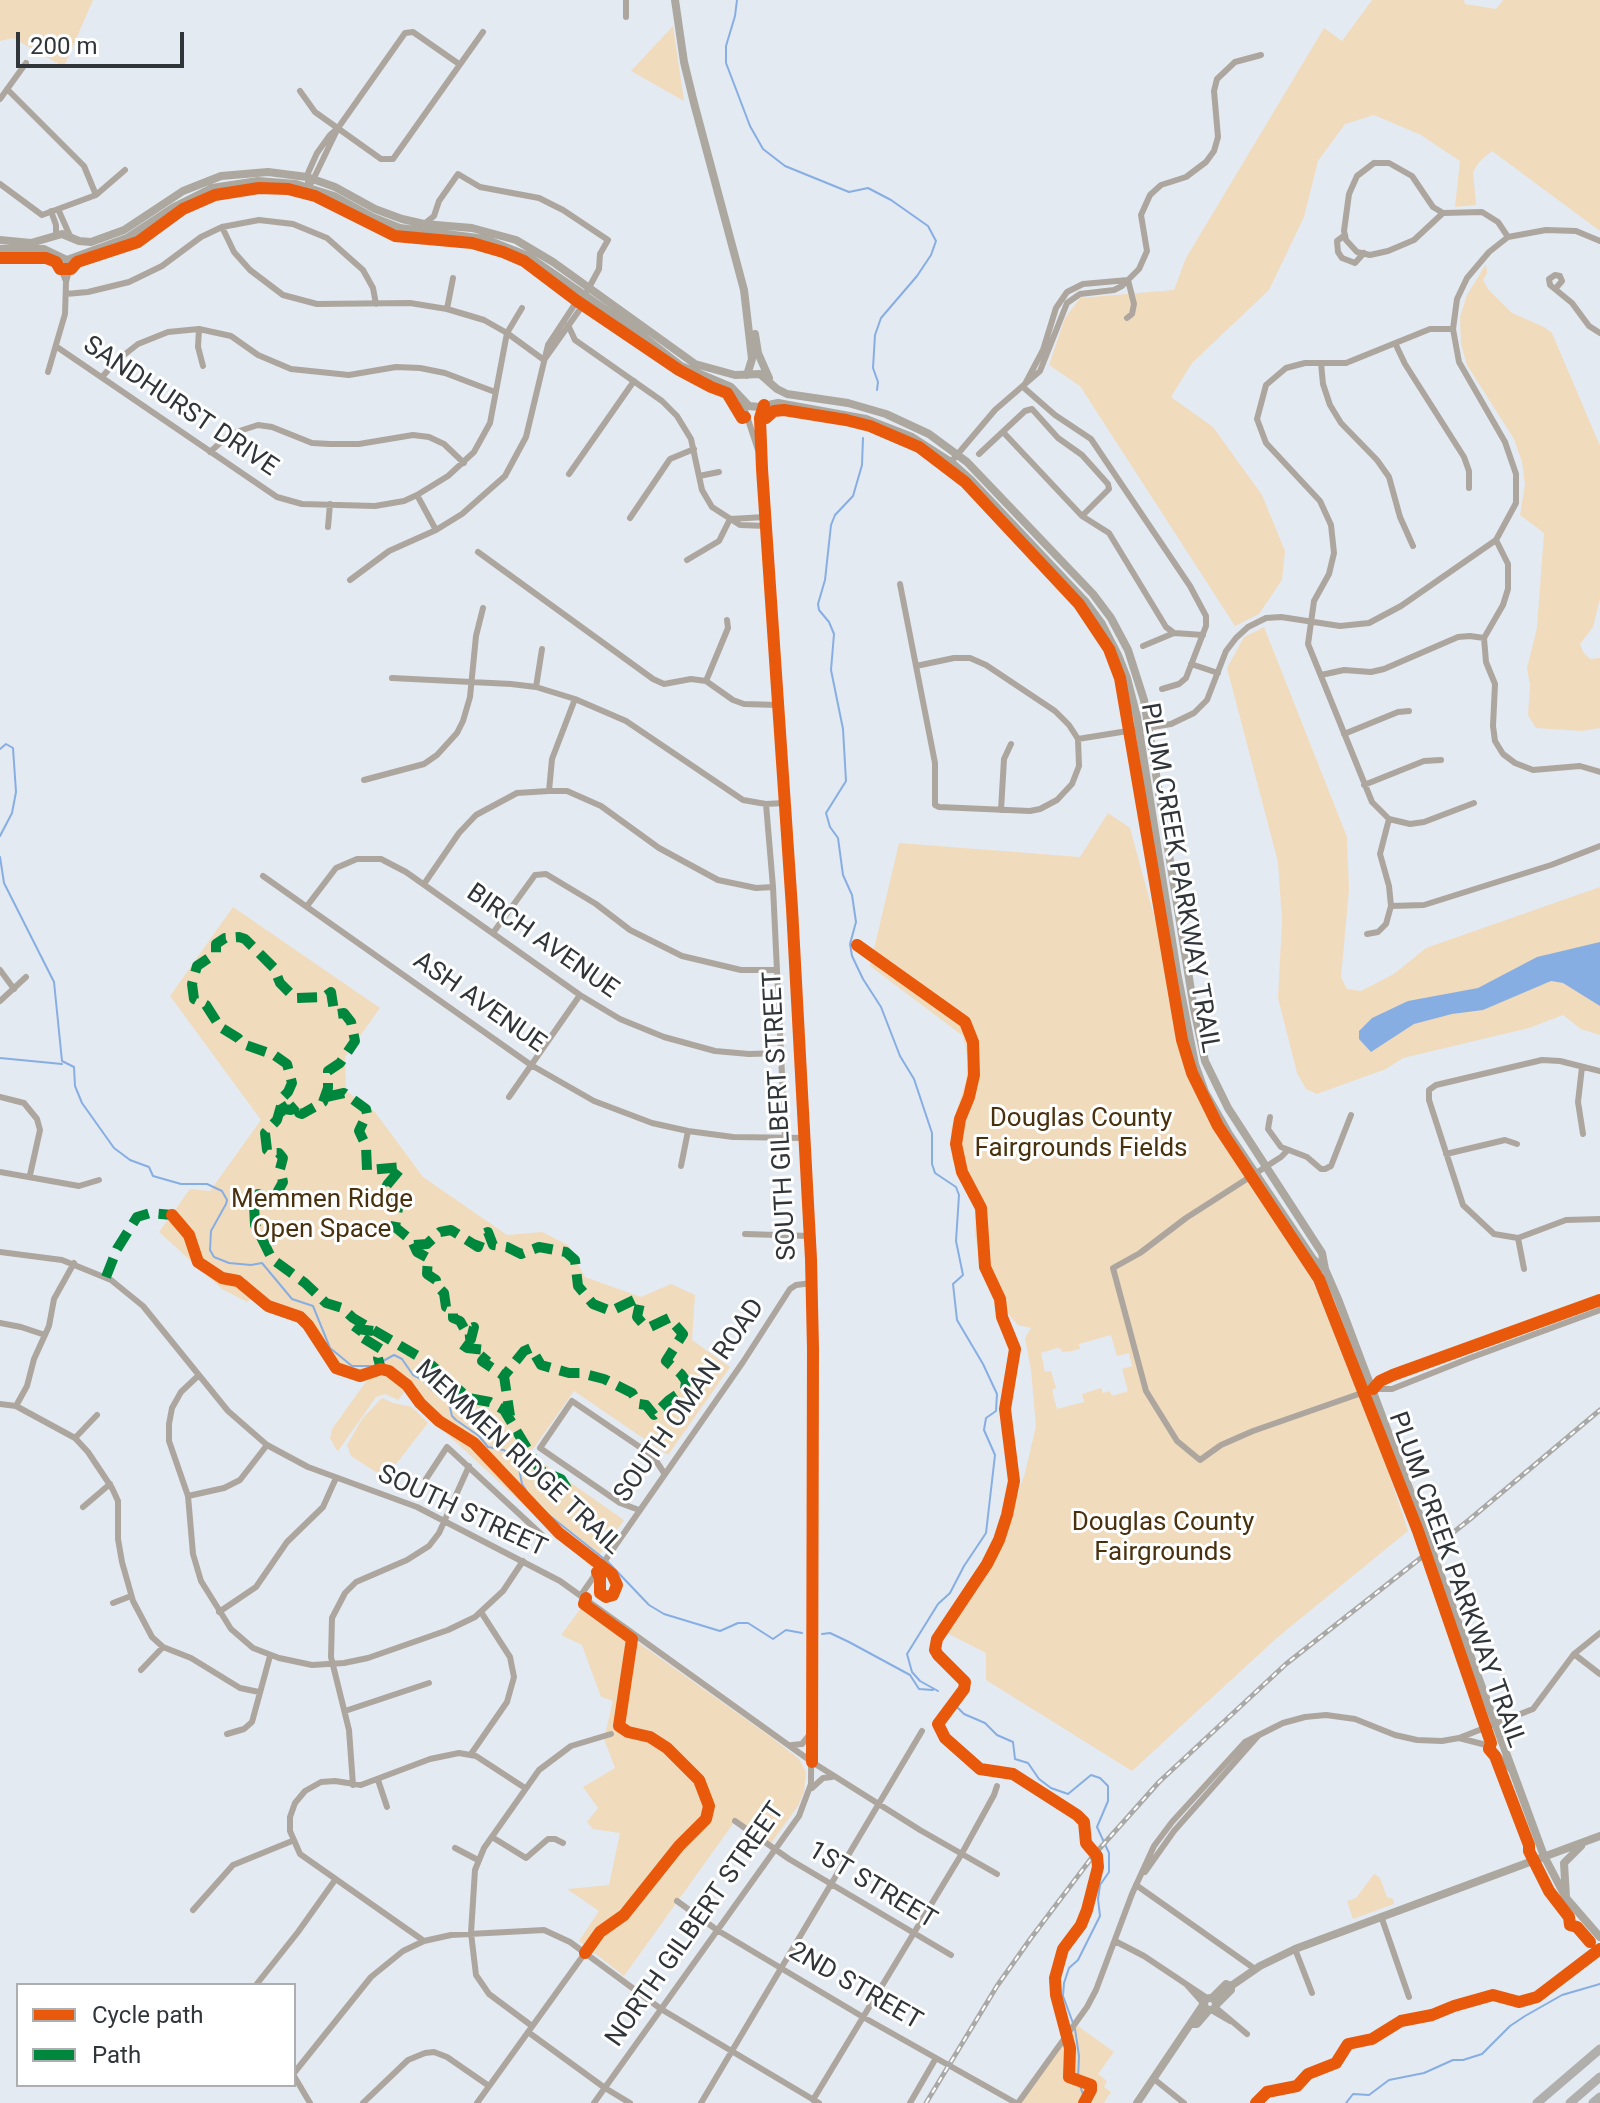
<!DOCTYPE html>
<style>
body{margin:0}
#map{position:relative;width:1600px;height:2103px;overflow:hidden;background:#e3eaf2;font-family:Roboto,sans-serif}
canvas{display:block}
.legend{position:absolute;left:16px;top:1983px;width:280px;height:104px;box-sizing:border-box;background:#fff;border:2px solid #acaeb0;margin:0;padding:10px 14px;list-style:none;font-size:24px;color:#30353a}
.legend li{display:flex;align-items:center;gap:16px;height:40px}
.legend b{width:40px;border:2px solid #acaeb0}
.scale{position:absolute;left:16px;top:32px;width:168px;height:36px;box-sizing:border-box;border:4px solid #30353a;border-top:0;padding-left:10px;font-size:24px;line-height:28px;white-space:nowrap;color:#30353a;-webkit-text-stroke:6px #fff;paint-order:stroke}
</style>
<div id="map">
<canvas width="1600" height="2103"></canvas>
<ul class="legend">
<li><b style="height:10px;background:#e8590c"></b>Cycle path</li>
<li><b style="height:10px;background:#00873e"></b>Path</li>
</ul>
<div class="scale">200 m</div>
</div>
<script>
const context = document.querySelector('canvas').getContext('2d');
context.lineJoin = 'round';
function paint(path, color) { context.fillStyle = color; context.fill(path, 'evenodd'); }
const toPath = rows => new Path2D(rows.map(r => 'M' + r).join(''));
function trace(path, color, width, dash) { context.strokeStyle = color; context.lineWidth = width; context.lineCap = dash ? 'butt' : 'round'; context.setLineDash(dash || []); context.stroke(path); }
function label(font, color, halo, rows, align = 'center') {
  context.font = font + ' Roboto,sans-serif'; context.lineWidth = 6; context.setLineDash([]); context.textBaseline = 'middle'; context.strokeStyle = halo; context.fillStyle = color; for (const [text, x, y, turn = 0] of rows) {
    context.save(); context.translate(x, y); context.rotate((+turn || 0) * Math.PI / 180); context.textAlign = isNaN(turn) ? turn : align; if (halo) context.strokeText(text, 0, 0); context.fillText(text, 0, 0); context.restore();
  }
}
paint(toPath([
 [0,0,93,0,64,67,13,38,0,41],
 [1372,0,1464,0,1465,4,1496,9,1503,0,1600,0,1600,231,1492,151,1479,162,1473,172,1476,205,1455,207,1460,161,1421,135,1374,115,1345,124,1318,161,1304,217,1269,290,1192,363,1171,397,1213,427,1262,495,1285,551,1282,580,1259,614,1235,626,1080,386,1049,365,1065,318,1080,298,1174,290,1186,258,1324,28,1342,41],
 [673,26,684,101,631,71],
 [1486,264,1487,273,1483,280,1488,289,1512,313,1544,327,1552,333,1600,446,1600,598,1593,627,1580,644,1583,652,1590,659,1600,658,1600,728,1582,731,1536,728,1528,715,1530,685,1527,668,1537,628,1544,533,1520,515,1525,484,1522,462,1514,439,1467,365,1461,344,1460,317,1467,295],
 [1264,627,1347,837,1349,890,1341,977,1347,989,1361,991,1394,974,1426,948,1600,887,1600,1035,1581,1029,1563,1015,1529,1028,1403,1058,1386,1069,1317,1094,1306,1089,1297,1073,1278,998,1282,921,1278,862,1227,668,1244,637],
 [1108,813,1130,828,1161,942,1179,1039,1186,1064,1217,1132,1312,1279,1343,1355,1364,1398,1408,1531,1279,1636,1132,1771,986,1680,986,1653,943,1631,976,1586,1000,1544,1025,1473,1036,1426,1031,1370,1025,1338,1031,1328,1018,1325,995,1299,983,1273,975,1235,976,1208,952,1159,951,1129,966,1081,968,1060,963,1036,870,966,899,843,1080,857],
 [1111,1335,1117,1356,1129,1353,1132,1366,1122,1369,1128,1391,1112,1396,1110,1391,1103,1393,1101,1388,1082,1394,1084,1402,1057,1409,1052,1390,1056,1388,1051,1371,1045,1372,1041,1353,1057,1348,1061,1349,1062,1352,1072,1351,1080,1349,1079,1344],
 [233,907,380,1008,345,1057,346,1091,375,1112,423,1177,507,1235,542,1232,568,1245,585,1277,641,1297,671,1284,695,1295,692,1340,730,1367,668,1455,574,1391,531,1452,534,1457,624,1520,591,1567,446,1433,433,1424,406,1390,398,1400,385,1394,376,1397,338,1451,336,1449,330,1438,332,1429,370,1376,355,1377,338,1371,332,1367,307,1326,298,1317,267,1307,253,1297,247,1302,222,1289,159,1232,190,1189,210,1191,261,1120,170,996],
 [382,1398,393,1403,412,1407,428,1423,385,1478,351,1456,347,1445,362,1419],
 [584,1604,771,1737,799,1759,806,1772,804,1792,798,1806,769,1846,735,1821,624,1976,579,1941,599,1911,567,1889,609,1885,620,1833,593,1829,587,1822,598,1808,583,1787,615,1768,604,1739,613,1701,601,1697,582,1645,561,1635],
 [1374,1874,1380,1878,1387,1897,1393,1899,1394,1904,1353,1919,1347,1901,1356,1898],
 [1075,2024,1114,2052,1098,2074,1107,2081,1104,2087,1111,2092,1104,2103,1018,2103]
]), '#f1dbbd');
paint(toPath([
 [1600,942,1600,1006,1563,983,1551,981,1483,1010,1452,1014,1414,1024,1371,1052,1359,1039,1359,1031,1372,1018,1408,1001,1478,988,1537,957]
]), '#87aee3');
trace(toPath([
 [737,0,735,16,726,46,726,63,750,126,763,149,785,166,849,192,868,188,891,200,928,226,936,241,931,255,917,276,881,318,875,335,873,368,878,382,877,390],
 [863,438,862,465,853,496,835,515,831,525,825,580,818,604,819,610,829,622,834,634,831,670,843,729,846,781,826,813,830,827,838,838,843,875,852,895,856,922,850,944,852,956,863,979,881,1007,900,1056,914,1079,932,1133,932,1164,935,1173,956,1187,959,1195,956,1241,963,1275,953,1284,957,1320,983,1364,997,1394,996,1411,986,1418,984,1430,995,1455,986,1533,964,1566,950,1593,938,1604,907,1654,912,1672,920,1681,938,1691],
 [0,749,6,744,13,748,16,792,12,813,0,836],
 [0,857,4,883,54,982,62,1061,74,1067,75,1086,82,1103,114,1148,130,1160,149,1167,153,1176,181,1184,207,1184,222,1191,227,1200,226,1204,211,1231,210,1250,214,1257,229,1263,251,1265,262,1263,292,1299,313,1306,330,1348,352,1366,374,1366,394,1355,402,1359,413,1375,423,1380,432,1390,447,1395,452,1416,456,1420,479,1436,488,1447,504,1450,513,1458,519,1468,522,1484,535,1504,603,1558],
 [0,1058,62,1064],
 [608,1562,649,1605,664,1614,720,1631,738,1623,748,1623,773,1639,786,1630,802,1633],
 [822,1634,830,1633,849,1642,910,1675,919,1689,933,1690],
 [951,1701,964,1714,985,1723,997,1735,1013,1742,1015,1759,1028,1763,1039,1779,1051,1788,1068,1794,1091,1775,1100,1778,1108,1786,1108,1801,1097,1827,1109,1853,1109,1872,1100,1885,1098,1899,1100,1916,1078,1960,1069,1968,1064,1983,1063,1996,1073,2023],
 [1075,2029,1079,2056,1078,2080,1086,2103],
 [1346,2103,1353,2094,1369,2095,1389,2080,1424,2073,1453,2060,1463,2060,1482,2054,1510,2026,1525,2016,1562,1995,1600,1984]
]), '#87aee3', 2);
trace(toPath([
 [626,0,626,17],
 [7,89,84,166,96,195],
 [300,91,315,112,381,159,393,159,483,32],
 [0,99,26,63],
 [1374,163,1389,163,1412,176,1433,207,1443,213,1414,240,1388,251,1370,255,1357,252,1346,240,1344,231,1349,194,1357,176,1374,163],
 [312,182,338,128],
 [0,184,42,215,96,195,125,170],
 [308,187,308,173,317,153,330,135,338,128,405,33,413,32,459,64],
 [58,209,70,236],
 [51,211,56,225,56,236],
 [1443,213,1482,212,1498,222,1508,237],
 [424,224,434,216,439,201,458,174,480,187,539,198,563,210,608,240,600,254,599,269,585,295,583,305,544,360],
 [222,227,234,252,250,270,283,295,317,304,410,303,447,309,484,320,507,333,544,360],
 [1345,235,1337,241,1338,252,1342,258,1355,263,1364,253],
 [57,256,65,279],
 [1556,288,1562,281,1560,276,1555,275,1549,279,1550,285,1572,303,1589,326,1600,333],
 [66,294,88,292,129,282,162,266,201,237,222,227,259,220,293,224,327,238,363,270,373,288,376,304],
 [447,309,453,278],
 [1127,318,1132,314,1134,304,1128,280],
 [568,325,575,340,662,401,677,416,691,439,702,490,712,507,740,525,766,526],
 [199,329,198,347,203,366],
 [1453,329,1430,329,1346,363,1305,363,1286,368,1266,385,1257,419,1266,443,1320,501,1331,525,1334,553,1329,574,1314,601,1308,644,1372,802,1389,819,1410,824,1424,822,1474,803],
 [1395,343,1405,364,1464,457,1469,471,1469,488],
 [57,347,277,497,302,504,375,506,404,501,417,495,448,476,474,452,490,423,507,333,522,308],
 [1321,363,1323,384,1330,405,1341,423,1377,460,1389,477,1400,517,1413,546],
 [48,372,65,314,66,282,72,259],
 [103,376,115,362,138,344,168,332,199,329,231,336,258,355,291,369,349,375,396,367,420,368,445,373,495,392],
 [1024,386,1043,350,1056,308,1067,292,1083,284,1128,280],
 [1023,387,1055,415,1091,439,1190,586,1206,616,1206,626,1186,678,1179,684,1162,689],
 [742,401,758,450],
 [1003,432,1082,516,1109,533,1166,627,1174,633,1203,635],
 [210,452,230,434,258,425,272,427,312,443,330,444,359,444,413,435,429,437,444,444,464,463],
 [979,454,1025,411,1032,409,1058,438,1082,455,1108,484,1109,489,1082,516],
 [951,462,995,410,1040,371,1067,303,1080,294,1114,290,1122,286,1139,269,1147,251,1141,215,1150,195,1161,185,1186,177,1206,162,1214,151,1218,137,1214,91,1217,79,1235,62,1261,55],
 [569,474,634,381],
 [699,476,719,472],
 [417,495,436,530],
 [630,518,670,459,694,449],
 [730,519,765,517],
 [328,527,330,504],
 [1496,540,1508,564,1508,589,1503,605,1484,638,1486,662,1495,684,1493,726,1495,741,1503,754,1515,763,1533,770,1580,766,1600,772],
 [478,552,653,679,664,684,691,679,706,681,733,700,744,704,778,705],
 [687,560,719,541,730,519],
 [350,580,389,551,436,530,462,514,505,476,526,437,548,345,577,301,585,295],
 [900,584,916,666],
 [1143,646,1174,633],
 [954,658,970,658,986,665,1055,711,1069,725,1078,739,1079,766,1072,784,1057,800,1040,809,1030,811,939,807,935,805,935,763,916,666,954,658],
 [1191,664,1218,673],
 [1321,675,1344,670,1371,672,1384,669,1458,637,1470,636,1484,638],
 [392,678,511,684,536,687,575,699,626,721,743,800,766,804,784,803],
 [706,681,728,628,727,620],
 [536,687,542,649],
 [1344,734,1398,712,1409,711],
 [1078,739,1171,724,1194,713,1207,700,1226,651,1236,638,1248,627,1266,618,1281,617,1340,626,1369,623,1401,606,1496,540,1516,503,1516,474,1505,442,1459,362,1453,329,1457,299,1467,278,1489,252,1508,237,1546,230,1576,231,1600,241],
 [364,780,424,764,437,755,457,733,463,721,470,697,476,636,483,608],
 [1364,785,1424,761,1441,760],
 [549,791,552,759,575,699],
 [766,804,773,887,785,1138],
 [1001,810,1004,759,1011,744],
 [263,876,531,1065,594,1101,652,1123,688,1131,733,1137,805,1138],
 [424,884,459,833,476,815,517,793,549,791,567,791,601,806,659,848,718,880,756,888,773,887],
 [307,906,336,868,357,859,381,859,406,872,580,995,620,1019,664,1037,715,1051,749,1054,781,1053],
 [1391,906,1424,905,1551,865,1600,846],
 [493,933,535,875,546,874,596,904,630,930,682,956,741,970,776,970],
 [1367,934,1378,932,1386,924,1391,906,1389,886,1380,854,1389,819],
 [0,970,14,989],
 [0,1001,26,977],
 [1582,1067,1578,1102,1583,1134],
 [1600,1071,1560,1061,1542,1060,1436,1085,1429,1090,1429,1100,1463,1205,1494,1234,1518,1238,1566,1220,1600,1219],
 [0,1097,24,1103,37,1119,40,1130,30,1175],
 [509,1097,580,995],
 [1270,1117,1268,1129,1281,1147,1307,1157,1321,1169,1325,1169,1331,1166,1351,1115],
 [1288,1150,1281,1157,1186,1218,1140,1253,1113,1268,1146,1391,1177,1441,1200,1460,1221,1445,1253,1431,1373,1389,1392,1389,1470,1358,1600,1310],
 [1446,1154,1505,1140,1517,1144],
 [681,1166,688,1131],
 [0,1172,79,1186,99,1180],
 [745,1234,810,1236],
 [1518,1238,1524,1269],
 [0,1252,62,1260,111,1280,143,1306,228,1411,267,1445,308,1467,417,1507,560,1581,812,1762,920,1830,997,1874],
 [0,1323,21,1327,45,1335],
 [199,1375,181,1392,172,1408,169,1424,169,1441,188,1496,193,1554,201,1581,231,1629,253,1648,279,1658,312,1665,344,1663,368,1658,448,1630,475,1617,503,1591,523,1561],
 [1373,1389,1380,1381,1393,1375,1600,1300],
 [0,1404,16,1406,75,1438,88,1452,112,1488,118,1501,118,1539,122,1562,133,1601,152,1637,163,1647,191,1658,240,1688,259,1692],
 [16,1406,27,1386,34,1359,49,1326,54,1299,74,1263],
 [75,1438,97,1415],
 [426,1479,447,1447,542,1535],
 [188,1496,224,1488,240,1480,267,1445],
 [83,1507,110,1484],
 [639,1510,620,1503,540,1448,572,1401,653,1456,664,1473],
 [581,1595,743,1362,790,1289,796,1285,812,1283],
 [113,1603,131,1596],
 [219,1612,256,1587,287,1542,323,1507,336,1478],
 [1574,1654,1600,1674],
 [141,1670,163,1647],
 [345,1711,429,1683],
 [227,1734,244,1729,252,1722,270,1656],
 [1459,1738,1490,1746,1511,1770],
 [792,1745,802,1744,811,1733],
 [471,1754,507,1702,514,1677,510,1657,481,1612],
 [378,1780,387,1807],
 [353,1785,349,1730,331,1657,332,1618,345,1593,356,1582,407,1560,429,1546,439,1533,469,1466],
 [812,1788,823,1778,832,1777],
 [735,1821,789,1859,951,1955],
 [492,1837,526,1858,548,1839,555,1839,563,1843],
 [455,1848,478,1860],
 [1145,1872,1174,1831,1258,1736],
 [1136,1885,1255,1969],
 [677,1901,717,1930,863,2017,1016,2103],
 [193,1910,233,1865,292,1841],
 [1381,1916,1409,1997],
 [424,1941,300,1854,290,1831,290,1817,295,1803,305,1791,321,1782,335,1781,361,1785,430,1759,459,1753,476,1756,525,1788],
 [1115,1941,1144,1956,1207,1998],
 [1295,1949,1312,1993],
 [256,1985,298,1932,335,1880],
 [1187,1985,1203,2003],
 [1215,2007,1247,2034],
 [1211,2010,1230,2021],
 [532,2026,489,1994,476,1975,471,1933,475,1870,484,1848,539,1770,571,1746,611,1734],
 [528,2032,605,2088,630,2103],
 [294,2073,371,1977,403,1951,424,1941,451,1935,544,1930,570,1942,661,2009,819,2103],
 [294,2076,310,2103],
 [1154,2079,1184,2103],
 [813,2100,961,1855,994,1795,997,1786],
 [363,2103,408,2060,425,2053,434,2052,447,2057,489,2086],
 [477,2103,585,1953],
 [594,2103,799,1816,811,1784,813,1349,811,1259,792,908,762,469,760,418,764,405],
 [701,2103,922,1731],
 [910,2103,936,2058],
 [1018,2103,1087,2007,1096,1990,1132,1894,1154,1846,1172,1822,1245,1742,1283,1723,1305,1717,1326,1715,1355,1719,1395,1735,1417,1740,1442,1741,1459,1738,1533,1709,1574,1654,1600,1633]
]), '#ada69e', 6);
trace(toPath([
 [675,0,684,62,694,103,744,290,752,359,747,375],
 [0,240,31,243,62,234,79,241,91,242,124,230,183,191,221,176,268,172,307,177,335,187,375,209,402,219,424,224,472,228,516,240,553,262,695,364,735,375,760,374,777,389,787,394,848,403,886,414,929,434,967,462,1093,594,1111,618,1128,650,1144,700,1194,1009,1205,1061,1228,1108,1322,1253,1325,1269,1338,1299,1423,1525],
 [0,249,44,249,67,260,127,238,174,207,212,188,258,181,296,184,334,196,372,217,400,228,485,239,528,256,632,328,681,366,731,387,749,406,759,407,778,403,866,419,912,437,951,462,971,480,1085,601,1102,624,1118,655,1127,678,1137,717,1177,972,1195,1064,1205,1092,1229,1134,1313,1259,1324,1269],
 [755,334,758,353,769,378],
 [1437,1565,1544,1856,1566,1898,1600,1937],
 [1566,1897,1564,1863,1581,1846],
 '1204 2004a6 6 0 1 1 12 0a6 6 0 1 1-12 0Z',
 [1212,1998,1226,1984,1231,1986,1260,1966,1295,1949,1600,1836],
 [1216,2005,1231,1990,1231,1986],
 [1193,2024,1197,2024,1209,2010],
 [1137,2103,1203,2005]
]), '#aca8a0', 8);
trace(toPath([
 [1537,2103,1600,2049],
 [1570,2103,1600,2077],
 [1593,2103,1600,2097]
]), '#b1afac', 9);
const rail = toPath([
 [926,2103,997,1986,1031,1938,1093,1856,1159,1782,1286,1664,1469,1520,1600,1410]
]);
trace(rail, '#a9a9a8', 5);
trace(rail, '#fff', 2, [6]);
trace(toPath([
 [1423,1525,1437,1565]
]), '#aca8a0', 8);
trace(toPath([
 [326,1097,344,1093,366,1109,367,1114,359,1131,366,1146,367,1170,402,1167,387,1185,389,1191,399,1202,395,1227,412,1241,417,1252,428,1258,427,1274,436,1280,437,1286,444,1293,446,1307,453,1310,453,1318,460,1321,465,1330,474,1327,471,1339,461,1340,460,1343,467,1348,485,1350,488,1354,482,1361,504,1376,510,1416],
 [281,1106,277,1120,265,1133,267,1150,271,1153,279,1153,283,1158,280,1169,283,1182,278,1191,278,1201,258,1194,254,1204,255,1225,272,1259,305,1283,326,1303,342,1308,353,1318,428,1362,468,1398,490,1402,504,1410,540,1470,561,1479,571,1495],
 [280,1113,284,1109,291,1110,298,1104,301,1106,299,1113,302,1114,323,1102,328,1088,328,1071,340,1063,355,1041,351,1022,344,1013,337,1014,334,1011,331,992,324,997,295,998,280,983,274,968,245,939,239,937,225,938,216,944,216,953,197,966,192,984,194,999,206,1005,220,1027,238,1038,243,1044,274,1055,287,1064,292,1083,288,1092,279,1101,284,1109],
 [414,1245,427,1244,440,1232,451,1230,478,1247,483,1234,488,1232,493,1245,507,1247,521,1254,539,1247,566,1252,575,1260,578,1286,593,1304,611,1311,636,1299,640,1303,637,1317,643,1324,650,1327,669,1318,683,1334,666,1361,681,1374,686,1381,685,1389,669,1400,654,1415,646,1405,639,1404,632,1393,604,1379,581,1373,569,1373,541,1365,531,1348,524,1351,504,1376],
 [106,1277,117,1249,137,1217,150,1213,172,1215],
 [373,1331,358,1329,355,1333,381,1349,378,1358,381,1369]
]), '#00873e', 10, [20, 10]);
trace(toPath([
 [0,258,46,258,56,262,60,269,71,269,77,262,138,242,183,209,215,195,259,188,288,189,315,196,395,236,472,243,503,252,524,261,577,301,679,370,711,387,727,393,742,418,745,417],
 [764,405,760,418,762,469,792,908,811,1259,813,1349,812,1762],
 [763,417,766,418,774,411,784,410,846,420,870,426,919,447,965,482,1079,604,1109,649,1120,678,1182,1040,1192,1073,1218,1126,1319,1279,1418,1531,1491,1743,1489,1749,1495,1756,1529,1845,1529,1851,1549,1891,1569,1917,1570,1925,1577,1927,1590,1942],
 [857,945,965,1022,973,1042,974,1075,969,1097,960,1119,956,1144,962,1172,981,1208,985,1267,1000,1299,1002,1317,1015,1349,1005,1409,1014,1481,1007,1515,999,1540,987,1564,937,1639,935,1650,938,1655,965,1682,964,1689,938,1724,945,1738,980,1769,1013,1774,1077,1815,1084,1822,1086,1843,1097,1856,1098,1867,1087,1910,1081,1925,1063,1949,1055,1978,1056,1995,1070,2048,1069,2077,1091,2085,1091,2090,1084,2103],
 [172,1215,189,1235,198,1262,222,1278,238,1281,268,1306,300,1317,308,1325,336,1368,360,1376,381,1369,389,1371,407,1385,420,1403,439,1421,474,1443,559,1533,612,1574,617,1585,613,1595,606,1597,600,1593,600,1578,597,1572],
 [1373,1389,1380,1381,1393,1375,1600,1300],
 [585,1953,600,1932,624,1915,679,1846,706,1819,709,1806,699,1780,667,1748,650,1737,628,1732,619,1726,632,1639,584,1604,586,1598],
 [1256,2103,1267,2092,1297,2086,1308,2074,1336,2063,1348,2044,1372,2039,1401,2021,1432,2015,1454,2006,1493,1995,1519,2002,1537,1997,1600,1949]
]), '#e8590c', 12);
label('26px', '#30353a', '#fff', [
 ["SANDHURST DRIVE",180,407,34],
 ["PLUM CREEK PARKWAY TRAIL",1179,878,80],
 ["BIRCH AVENUE",542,942,35],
 ["ASH AVENUE",479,1003,35],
 ["SOUTH GILBERT STREET",781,1116,-93],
 ["SOUTH OMAN ROAD",690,1401,-55],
 ["MEMMEN RIDGE TRAIL",518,1458,43],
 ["SOUTH STREET",462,1512,25],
 ["PLUM CREEK PARKWAY TRAIL",1456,1580,70],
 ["1ST STREET",872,1886,31],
 ["NORTH GILBERT STREET",696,1925,-55],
 ["2ND STREET",855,1987,30]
]);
label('26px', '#49310d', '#fff', [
 ["Douglas County",1081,1119],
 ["Fairgrounds Fields",1081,1149],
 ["Memmen Ridge",322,1200],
 ["Open Space",322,1230],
 ["Douglas County",1163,1523],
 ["Fairgrounds",1163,1553]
]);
</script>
